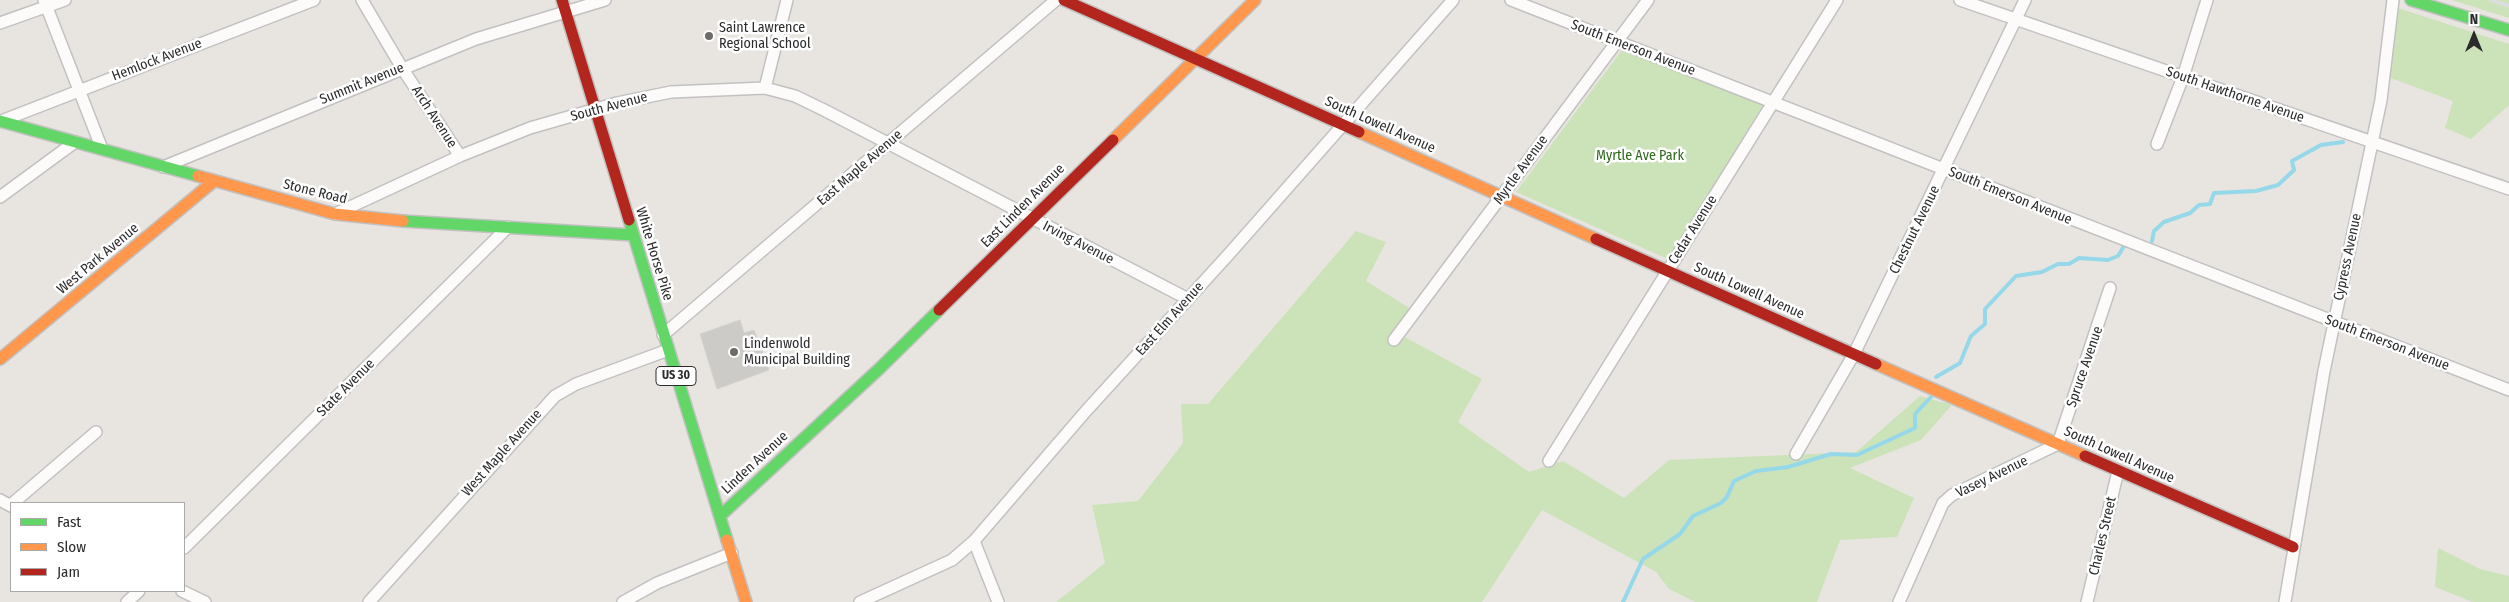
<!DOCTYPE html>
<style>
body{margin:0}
#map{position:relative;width:2509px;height:602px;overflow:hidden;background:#e8e5e0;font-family:"Fira Sans Condensed",sans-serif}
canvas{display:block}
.legend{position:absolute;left:10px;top:502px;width:175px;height:90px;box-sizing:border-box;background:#fff;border:1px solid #aaa;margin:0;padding:6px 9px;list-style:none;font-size:15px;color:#2b2b2b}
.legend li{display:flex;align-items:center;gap:10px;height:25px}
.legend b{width:25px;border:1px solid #aaa}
.north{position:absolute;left:2449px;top:10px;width:50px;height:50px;-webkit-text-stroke:4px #fff;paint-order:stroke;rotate:0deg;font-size:14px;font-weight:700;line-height:20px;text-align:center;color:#2b2b2b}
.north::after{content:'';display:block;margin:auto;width:18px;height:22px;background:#2b2b2b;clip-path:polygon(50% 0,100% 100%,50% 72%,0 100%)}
</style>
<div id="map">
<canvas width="2509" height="602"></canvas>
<ul class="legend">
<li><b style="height:6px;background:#63d668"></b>Fast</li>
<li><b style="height:6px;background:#ff974d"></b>Slow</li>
<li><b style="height:6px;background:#b3261e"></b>Jam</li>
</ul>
<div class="north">N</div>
</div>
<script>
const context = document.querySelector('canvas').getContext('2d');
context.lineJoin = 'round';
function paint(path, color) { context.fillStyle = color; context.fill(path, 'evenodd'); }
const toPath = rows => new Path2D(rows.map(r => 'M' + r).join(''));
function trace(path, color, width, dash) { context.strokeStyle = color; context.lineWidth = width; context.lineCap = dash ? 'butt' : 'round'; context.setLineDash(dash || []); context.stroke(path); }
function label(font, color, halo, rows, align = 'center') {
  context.font = font + ' "Fira Sans Condensed",sans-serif'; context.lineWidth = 5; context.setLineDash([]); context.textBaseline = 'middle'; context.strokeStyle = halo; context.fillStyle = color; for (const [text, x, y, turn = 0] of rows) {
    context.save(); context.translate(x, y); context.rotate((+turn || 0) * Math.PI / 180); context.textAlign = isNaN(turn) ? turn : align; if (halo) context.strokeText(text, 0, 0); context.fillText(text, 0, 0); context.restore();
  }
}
paint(toPath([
 [2452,0,2509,0,2509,18],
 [2398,8,2509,44,2509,105,2471,139,2445,128,2453,101,2385,76],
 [1622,50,1763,105,1668,259,1516,192],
 [1356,231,1386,242,1366,281,1416,312,1403,336,1482,379,1458,422,1529,472,1563,461,1624,498,1669,460,1856,452,1920,396,1952,405,1921,440,1850,468,1914,498,1897,537,1840,540,1817,602,1695,602,1669,589,1656,572,1542,510,1482,602,1056,602,1105,563,1092,505,1138,501,1183,443,1181,404,1208,404],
 [2438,548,2480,569,2509,576,2509,602,2473,602,2435,587]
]), '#cce3ba');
trace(toPath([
 [2152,241,2154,231,2164,222,2190,213,2199,205,2210,204,2214,193,2256,191,2278,185,2294,170,2292,161,2321,145,2343,142],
 [1936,377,1960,363,1971,336,1985,324,1985,309,2016,276,2042,272,2058,264,2069,264,2079,258,2108,260,2118,256,2124,246],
 [1623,602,1643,559,1680,534,1693,516,1721,503,1727,497,1734,481,1756,471,1788,467,1831,454,1857,455,1915,428,1915,414,1931,397]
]), '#95d8e9', 4);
const building = toPath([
 [740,320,744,333,754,330,769,370,717,389,700,334,740,320]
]);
paint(building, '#cdcbc7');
trace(building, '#d3d1cd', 1);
const street = toPath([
 [44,0,102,149],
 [362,0,402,68,460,156],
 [1511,0,2509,390],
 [1960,0,2509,189],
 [0,23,65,0],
 [765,88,787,0],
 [1,121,314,0],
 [2157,144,2183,77,2207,0],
 [163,167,476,39,605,0],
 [0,197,75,142],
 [335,214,460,156,530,128,617,103,671,92,765,88,795,96,824,110,1188,299],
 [663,335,1056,0],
 [1394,340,1648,0],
 [1796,454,1854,354,2025,0],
 [1549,461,1837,0],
 [0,500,11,506],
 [13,503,96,432],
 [974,541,998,602],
 [184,548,508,227],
 [182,591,205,602],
 [127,602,139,591],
 [369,602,555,396,576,384,668,350],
 [623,602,657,583,732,553],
 [860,602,952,560,974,541,1086,411,1229,254,1453,0],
 [1899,602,1943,503,1952,495,2058,444,2110,288],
 [2087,602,2118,471],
 [2285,602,2324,371,2381,100,2393,0]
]);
const fast = toPath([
 [2411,0,2509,30],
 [0,121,198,176],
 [629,220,727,540],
 [403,221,633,235],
 [720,516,879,369,939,310]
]);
const slow = toPath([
 [1359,132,1596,239],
 [1113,140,1255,0],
 [198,176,335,214,403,221],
 [0,359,214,181],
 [1876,364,2085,456],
 [727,540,746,602]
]);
const jam = toPath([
 [562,0,629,220],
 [1064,0,1359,132],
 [1596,239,1876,364],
 [939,310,1113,140],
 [2085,456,2293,547]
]);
trace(street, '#c2c1c1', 14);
trace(fast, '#c2c1c1', 14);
trace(slow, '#c2c1c1', 14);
trace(jam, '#c2c1c1', 14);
trace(street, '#fcfbfa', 11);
trace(fast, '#63d668', 11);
trace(slow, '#ff974d', 11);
trace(jam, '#b3261e', 11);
trace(toPath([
 [2491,0,2509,6]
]), '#deddde', 4);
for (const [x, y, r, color] of [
 [709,36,5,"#6d6c6a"],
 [734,352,5,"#6d6c6a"]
]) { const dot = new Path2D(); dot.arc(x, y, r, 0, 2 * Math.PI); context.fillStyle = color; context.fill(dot); trace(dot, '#fff', 2); }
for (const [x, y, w] of [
 [676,376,40]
]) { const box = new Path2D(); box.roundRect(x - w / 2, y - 9.5, w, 19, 4); context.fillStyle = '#fff'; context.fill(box); trace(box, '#2b2b2b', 1); }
label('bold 12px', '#2b2b2b', null, [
 ["US 30",676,376]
]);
label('14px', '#2b2b2b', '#fff', [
 ["Saint Lawrence",719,28],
 ["Regional School",719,44],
 ["Lindenwold",744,344],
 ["Municipal Building",744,360]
], 'left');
label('14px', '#2b2b2b', '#fff', [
 ["South Emerson Avenue",1633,48,21],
 ["Hemlock Avenue",157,60,-21],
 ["Summit Avenue",362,84,-22],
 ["South Hawthorne Avenue",2235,95,19],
 ["South Avenue",609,107,-15],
 ["Arch Avenue",434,117,57],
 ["South Lowell Avenue",1380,125,24],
 ["East Maple Avenue",860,168,-41],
 ["Myrtle Avenue",1521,170,-54],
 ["Stone Road",315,192,14],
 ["South Emerson Avenue",2010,196,22],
 ["East Linden Avenue",1023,206,-45],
 ["Cedar Avenue",1693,230,-58],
 ["Chestnut Avenue",1915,230,-64],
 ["Irving Avenue",1078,243,27],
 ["White Horse Pike",654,254,73],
 ["Cypress Avenue",2348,257,-78],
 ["West Park Avenue",98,259,-40],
 ["South Lowell Avenue",1749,291,24],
 ["East Elm Avenue",1170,319,-48],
 ["South Emerson Avenue",2387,343,21],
 ["Spruce Avenue",2085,367,-71],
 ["State Avenue",346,388,-45],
 ["West Maple Avenue",502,453,-48],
 ["South Lowell Avenue",2119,455,24],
 ["Linden Avenue",755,463,-43],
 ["Vasey Avenue",1992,477,-26],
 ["Charles Street",2103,536,-77]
]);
label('14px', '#2f671b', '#fff', [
 ["Myrtle Ave Park",1640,156]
]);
</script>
